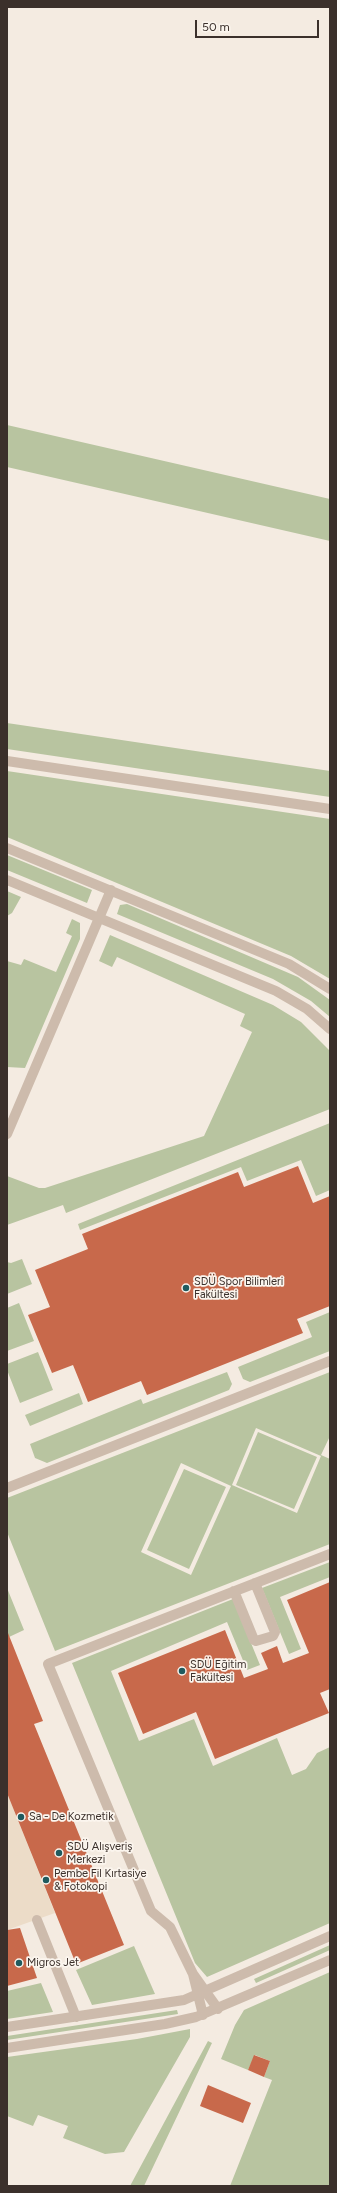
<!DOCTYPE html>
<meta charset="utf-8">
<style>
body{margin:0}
#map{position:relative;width:337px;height:2193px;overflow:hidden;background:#f4ebe1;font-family:Figtree,sans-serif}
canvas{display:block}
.frame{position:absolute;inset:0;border:8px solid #3b302b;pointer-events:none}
.scale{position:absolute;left:195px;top:20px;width:124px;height:18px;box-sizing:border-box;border:2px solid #3b302b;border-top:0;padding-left:5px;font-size:12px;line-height:14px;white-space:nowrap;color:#3b302b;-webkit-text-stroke:3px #fbf5ee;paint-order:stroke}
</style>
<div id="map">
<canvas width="337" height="2193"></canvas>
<div class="frame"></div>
<div class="scale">50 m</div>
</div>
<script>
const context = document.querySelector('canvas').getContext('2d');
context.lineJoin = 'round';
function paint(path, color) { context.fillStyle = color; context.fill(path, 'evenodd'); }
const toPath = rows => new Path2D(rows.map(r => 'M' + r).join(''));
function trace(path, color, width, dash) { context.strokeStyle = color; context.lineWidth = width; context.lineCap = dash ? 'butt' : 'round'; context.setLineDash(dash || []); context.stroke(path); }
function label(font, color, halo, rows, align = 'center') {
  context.font = font + ' Figtree,sans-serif'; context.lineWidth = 3.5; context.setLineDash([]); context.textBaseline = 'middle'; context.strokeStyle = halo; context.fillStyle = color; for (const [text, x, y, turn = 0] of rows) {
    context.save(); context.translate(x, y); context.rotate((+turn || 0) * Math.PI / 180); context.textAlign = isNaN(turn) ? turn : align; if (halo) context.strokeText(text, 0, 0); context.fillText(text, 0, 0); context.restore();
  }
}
paint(toPath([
 [7,425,330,499,330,541,7,467],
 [7,723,330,771,330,797,7,749],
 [7,771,330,819,330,979,291,956,7,837],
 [7,855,92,890,87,903,7,870],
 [7,891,21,897,12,913,7,916],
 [127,904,298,977,330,1000,330,1017,311,1001,273,979,117,914,120,905],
 [72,919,80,923,80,939,25,1068,7,1067,7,961,21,965,24,959,56,972,72,936,66,933],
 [110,935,273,1005,301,1022,330,1051,330,1109,66,1213,63,1205,7,1225,7,1176,39,1188,45,1188,204,1136,252,1032,240,1026,245,1014,117,957,112,967,99,961],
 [330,1123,330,1190,316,1196,301,1160,247,1181,241,1167,80,1230,78,1224],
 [22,1259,32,1284,7,1294,7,1262,11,1263],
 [19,1303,34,1341,7,1351,7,1308],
 [330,1312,330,1351,250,1382,243,1379,238,1367,312,1337,306,1322],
 [38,1352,53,1390,20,1403,7,1370,7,1364],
 [227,1372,232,1384,229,1390,47,1463,35,1458,30,1444,141,1399,143,1404],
 [330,1372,330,1436,321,1455,330,1459,330,1544,55,1651,7,1532,7,1498],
 [256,1428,321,1456,297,1513,232,1485],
 [181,1463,231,1486,191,1575,141,1552],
 [79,1393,83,1404,30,1426,25,1415],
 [258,1432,317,1457,294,1509,236,1485],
 [184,1469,226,1487,189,1569,147,1550],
 [330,1562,330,1577,280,1597,301,1649,289,1654,262,1588],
 [7,1588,24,1630,9,1637,7,1632],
 [233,1599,260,1665,247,1670,227,1622,111,1671,139,1741,194,1719,213,1766,277,1738,292,1775,306,1769,317,1753,330,1747,330,1923,207,1977,195,1963,72,1663],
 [330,1945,330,1950,256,1983,254,1979],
 [134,1946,155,1994,92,2005,76,1970],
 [330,1972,330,2186,230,2186,272,2080,264,2077,270,2061,255,2055,248,2070,221,2059,235,2025,244,2010],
 [41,1983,53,2012,7,2019,7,1991],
 [177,2010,178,2014,7,2040,7,2036],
 [190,2029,190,2037,124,2152,105,2154,63,2138,68,2126,38,2115,33,2126,7,2116,7,2057,137,2039],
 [208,2041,212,2043,211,2045,144,2186,130,2186]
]), '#b8c4a0');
paint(toPath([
 [7,1793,55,1913,7,1930,8,1899]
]), '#ecdcc8');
paint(toPath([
 [298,1166,313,1203,330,1196,330,1306,297,1319,303,1333,147,1395,141,1381,88,1402,73,1365,52,1373,28,1315,50,1307,35,1270,88,1249,82,1234,238,1172,244,1187],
 [330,1582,330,1689,320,1693,329,1713,215,1759,196,1712,143,1734,118,1673,225,1630,244,1678,268,1669,261,1653,277,1646,283,1663,309,1653,287,1600],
 [8,1633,43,1721,34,1724,124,1945,76,1964,7,1793],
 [20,1928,37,1978,7,1986,7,1930],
 [254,2055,270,2061,264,2077,248,2070],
 [208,2085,251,2103,243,2123,200,2106]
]), '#c8694b');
trace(toPath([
 [7,761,330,809],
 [7,848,289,964,330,989],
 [7,880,276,991,307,1009,330,1029],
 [7,1134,111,890],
 [7,1488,330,1361],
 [234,1591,254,1640,256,1641,273,1636,275,1632,255,1583],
 [37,1920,76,2017],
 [193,1974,170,1927,151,1911,48,1664,330,1554],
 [203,2015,193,1974,218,2009],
 [7,2027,184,2000,330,1936],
 [7,2048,165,2024,196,2017,330,1960]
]), '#cdbbac', 10);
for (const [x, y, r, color] of [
 [186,1288,4,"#1f5a5e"],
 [182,1671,4,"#1f5a5e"],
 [21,1817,4,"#1f5a5e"],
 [59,1853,4,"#1f5a5e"],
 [46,1880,4,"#1f5a5e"],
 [19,1963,4,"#1f5a5e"]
]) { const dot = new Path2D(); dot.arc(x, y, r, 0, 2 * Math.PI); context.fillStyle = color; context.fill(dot); trace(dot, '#fbf5ee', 1.5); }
label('11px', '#3b302b', '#fbf5ee', [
 ["SDÜ Spor Bilimleri",194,1282],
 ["Fakültesi",194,1295],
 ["SDÜ Eğitim",190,1665],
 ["Fakültesi",190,1678],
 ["Sa - De Kozmetik",29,1817],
 ["SDÜ Alışveriş",67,1847],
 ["Merkezi",67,1860],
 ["Pembe Fil Kırtasiye",54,1874],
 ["& Fotokopi",54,1887],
 ["Migros Jet",27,1963]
], 'left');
</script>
